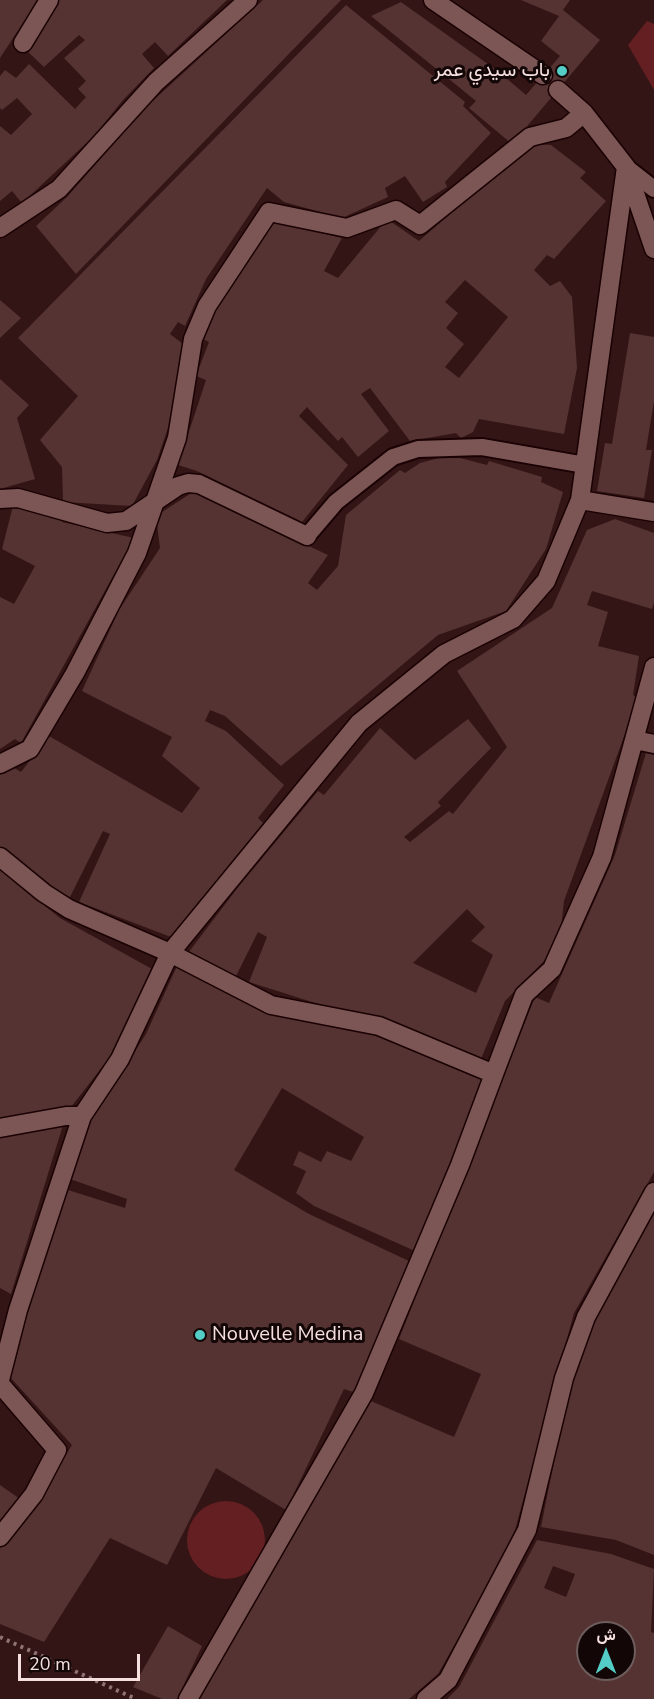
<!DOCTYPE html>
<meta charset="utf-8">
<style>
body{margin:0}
#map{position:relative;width:654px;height:1699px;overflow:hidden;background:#341515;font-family:"Nunito Sans",Vazirmatn,sans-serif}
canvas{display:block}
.north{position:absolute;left:576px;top:1621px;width:60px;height:60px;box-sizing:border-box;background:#120606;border:2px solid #6d5d5d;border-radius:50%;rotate:0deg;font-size:16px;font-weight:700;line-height:24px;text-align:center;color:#f6e0df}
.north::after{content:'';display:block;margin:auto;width:21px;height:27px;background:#54cdc6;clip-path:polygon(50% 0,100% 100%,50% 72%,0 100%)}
.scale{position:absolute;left:18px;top:1654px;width:122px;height:27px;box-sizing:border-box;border:3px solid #f6e0df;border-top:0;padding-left:8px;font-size:18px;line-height:21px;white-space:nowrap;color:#f6e0df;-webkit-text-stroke:4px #120606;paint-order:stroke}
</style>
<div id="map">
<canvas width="654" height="1699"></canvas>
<div class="north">ش</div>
<div class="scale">20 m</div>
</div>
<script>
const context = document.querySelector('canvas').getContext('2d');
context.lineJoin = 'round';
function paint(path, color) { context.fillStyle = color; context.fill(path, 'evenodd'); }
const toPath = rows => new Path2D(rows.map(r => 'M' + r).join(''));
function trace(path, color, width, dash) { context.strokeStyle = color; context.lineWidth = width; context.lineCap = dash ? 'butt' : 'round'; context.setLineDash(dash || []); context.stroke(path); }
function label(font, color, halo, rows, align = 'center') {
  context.font = font + ' "Nunito Sans",Vazirmatn,sans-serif'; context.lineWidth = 6; context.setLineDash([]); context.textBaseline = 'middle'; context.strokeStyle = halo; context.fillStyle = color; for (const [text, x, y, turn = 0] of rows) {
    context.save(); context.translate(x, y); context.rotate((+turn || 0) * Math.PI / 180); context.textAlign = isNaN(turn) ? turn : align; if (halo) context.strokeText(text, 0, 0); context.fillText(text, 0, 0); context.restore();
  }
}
paint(toPath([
 [647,21,654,24,654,90,628,45],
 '187 1540a39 39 0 1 1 78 0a39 39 0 1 1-78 0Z'
]), '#631f22');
paint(toPath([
 [0,0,38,0,0,58],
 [58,0,227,0,168,56,155,42,142,54,154,68,123,100,94,136,22,203,12,191,0,201,0,126,11,135,32,114,17,98,2,110,0,108,0,76,5,70,16,78,29,64,75,109,86,97,78,89,86,81,64,58,85,40,79,35,44,67,27,51],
 [263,0,341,0,76,274,36,226,67,197,145,108],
 [521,0,570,0,563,10,600,40,512,144,469,108,476,101,371,16,401,2,499,72,526,95,560,56,541,41,559,16],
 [346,5,465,102,463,106,491,133,445,182,447,187,423,202,405,176,385,188,388,197,342,218,284,202,267,188,206,279,185,326,178,322,170,334,183,344,169,425,157,460,132,506,63,502,62,467,40,440,78,396,18,338],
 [530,144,551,145,586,172,580,178,606,201,554,259,547,255,534,270,550,286,560,281,572,297,577,368,564,434,479,419,473,432,461,438,456,433,410,441,370,388,361,394,389,431,358,457,342,437,338,441,307,407,299,416,348,465,302,522,197,471,178,465,206,380,196,376,209,342,201,338,215,308,274,222,342,238,324,271,338,278,387,219,419,241],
 [465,280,508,317,459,378,445,367,464,344,446,328,458,313,445,302],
 [0,300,21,318,0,338],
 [630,333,654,337,654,401,646,450,652,450,644,498,597,491,605,443,612,444],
 [0,379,29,405,17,418,35,479,0,489],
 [439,458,460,458,487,465,489,461,542,477,541,482,563,492,546,549,506,611,438,635,281,766,225,716,210,710,205,721,226,731,284,785,258,818,263,823,171,937,79,902,110,834,103,831,70,897,45,887,0,848,0,773,11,766,21,772,49,736,182,813,200,788,162,756,172,737,82,691,119,610,160,548,156,516,193,492,328,555,308,583,317,590,338,566,346,515,400,470,405,473,420,463],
 [13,506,64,518,62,522,134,538,21,743,15,739,0,749,0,597,14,604,35,566,2,549],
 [615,519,654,533,654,602,652,609,592,591,587,605,608,612,598,646,639,656,633,695,638,698,564,901,561,929,544,961,505,1001,481,1059,378,1016,331,1008,249,982,267,937,258,932,236,976,188,953,239,886,318,791,324,795,380,728,415,760,468,719,491,748,438,802,441,806,404,837,410,842,449,811,453,814,507,747,457,671,552,608,587,530],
 [467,909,485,927,471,941,493,955,476,993,413,963],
 [646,753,654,755,654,1172,574,1313,515,1530,500,1565,438,1674,409,1699,199,1699,371,1401,454,1437,481,1374,399,1339,535,997,549,1003,615,855],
 [0,870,60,918,152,969,110,1057,71,1107,0,1120],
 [178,964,259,1009,371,1034,484,1077,456,1163,415,1251,314,1206,296,1193,306,1171,293,1165,299,1151,321,1162,327,1151,351,1161,364,1137,282,1088,234,1170,309,1214,411,1262,356,1393,344,1389,286,1510,216,1468,167,1565,110,1538,44,1642,0,1624,0,1546,40,1497,72,1445,9,1376,31,1295,68,1190,125,1208,127,1199,70,1179,90,1121,146,1034],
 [63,1125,11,1294,0,1288,0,1136],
 [654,1209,654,1555,616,1540,541,1527,570,1381,594,1321],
 [0,1485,20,1499,0,1521],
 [537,1540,611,1554,654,1569,651,1632,654,1633,654,1699,447,1699,459,1687],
 [553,1566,575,1574,566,1597,544,1588],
 [588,1633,624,1633,624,1669,588,1669],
 [168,1626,202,1646,177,1699,162,1699,133,1687]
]), '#553332');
const lane = toPath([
 [626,167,654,189],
 [307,536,336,502,393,457,418,449,482,447,585,465]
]);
const street = toPath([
 [433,0,543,75],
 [23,43,49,0],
 [558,90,584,113,626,167,654,249],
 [0,228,59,189,156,82,248,0],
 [0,499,18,498,107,523,126,521,178,486,188,483,199,484,307,536],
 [580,500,654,512],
 [635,740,654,744],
 [0,764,30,749,75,673,137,553,177,438,193,339,207,306,269,212,347,228,396,210,420,225,530,137,566,128,584,113],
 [0,857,44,893,69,909,170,953,271,1005,379,1026,494,1074,524,995,552,969,602,857,654,667],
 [0,1128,66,1116,82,1116],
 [0,1380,18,1310,82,1116,120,1059,170,953,359,723,444,654,513,619,546,581,580,500,626,167],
 [0,1384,57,1450,34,1494,0,1537],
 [188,1699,364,1393,460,1165,494,1074],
 [426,1699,448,1680,527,1530,564,1378,586,1317,654,1192]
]);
trace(lane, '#1a0103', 20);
trace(street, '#1a0103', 21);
trace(toPath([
 [0,1637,136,1699]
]), '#8f7474', 4, [3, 4.5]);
trace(lane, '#7b5655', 16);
trace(street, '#7b5655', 18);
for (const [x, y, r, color] of [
 [562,71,6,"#54cdc6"],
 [200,1335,6,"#54cdc6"]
]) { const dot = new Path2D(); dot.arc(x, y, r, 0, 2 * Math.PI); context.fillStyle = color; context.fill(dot); trace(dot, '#120606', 2); }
label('20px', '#f6e0df', '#120606', [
 ["باب سيدي عمر",550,71],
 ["Nouvelle Medina",212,1335,"left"]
], 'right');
</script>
